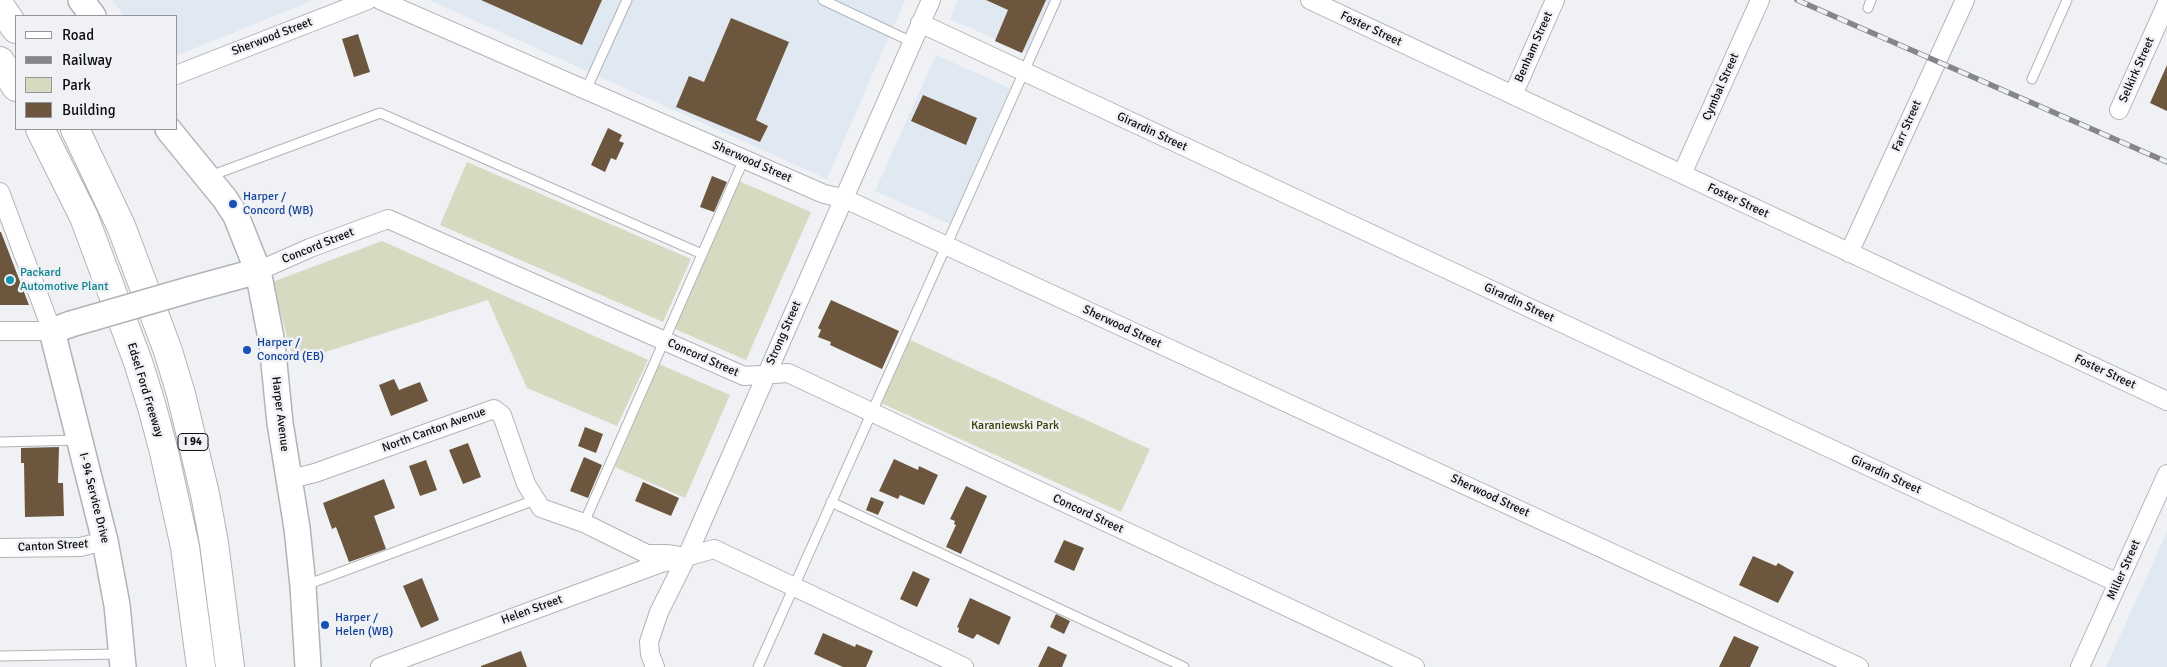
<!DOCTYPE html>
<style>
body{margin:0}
#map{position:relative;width:2167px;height:667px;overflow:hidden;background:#eff1f5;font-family:Signika,sans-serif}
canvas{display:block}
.legend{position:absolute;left:15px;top:15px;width:162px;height:115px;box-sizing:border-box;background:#eff1f5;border:1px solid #949699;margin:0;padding:6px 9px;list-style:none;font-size:15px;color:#0c0d0e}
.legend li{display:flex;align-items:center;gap:10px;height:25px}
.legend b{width:25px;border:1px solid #949699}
</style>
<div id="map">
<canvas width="2167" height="667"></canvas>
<ul class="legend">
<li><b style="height:6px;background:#fff"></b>Road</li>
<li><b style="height:6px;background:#848688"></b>Railway</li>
<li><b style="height:14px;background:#d7dac0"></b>Park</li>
<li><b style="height:14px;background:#6c563d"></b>Building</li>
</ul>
</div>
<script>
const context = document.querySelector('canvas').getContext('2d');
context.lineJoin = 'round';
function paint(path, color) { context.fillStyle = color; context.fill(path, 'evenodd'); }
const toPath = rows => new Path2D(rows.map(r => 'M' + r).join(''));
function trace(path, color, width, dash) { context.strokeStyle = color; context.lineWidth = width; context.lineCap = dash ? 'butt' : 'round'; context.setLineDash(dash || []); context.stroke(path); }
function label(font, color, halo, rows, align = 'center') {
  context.font = font + ' Signika,sans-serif'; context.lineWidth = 5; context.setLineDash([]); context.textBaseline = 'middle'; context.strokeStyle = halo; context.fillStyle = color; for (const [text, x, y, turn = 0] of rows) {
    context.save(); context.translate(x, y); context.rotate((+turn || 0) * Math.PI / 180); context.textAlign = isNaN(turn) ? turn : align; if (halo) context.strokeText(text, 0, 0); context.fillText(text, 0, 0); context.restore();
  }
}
paint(toPath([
 [112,0,314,0,176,56,176,16,124,16],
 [429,0,905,0,827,179],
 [958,0,1051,0,1027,53,950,19],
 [936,55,1010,88,950,224,875,191],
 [2167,532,2167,667,2106,667]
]), '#e0e8f2');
paint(toPath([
 [467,162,691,259,663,322,440,225],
 [739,181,811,212,746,360,675,329],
 [382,241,648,360,617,426,527,388,488,300,294,362,272,282],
 [910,340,1150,449,1121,512,881,403],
 [659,364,730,395,685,498,615,467]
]), '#d7dac0');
paint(toPath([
 [481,0,602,0,582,45],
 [986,0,1046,0,1022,53,995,41,1008,10],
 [731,18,789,42,756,120,768,126,760,142,676,107,689,76,704,82],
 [358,34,370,72,354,77,342,39],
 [2167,65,2167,111,2150,103],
 [923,95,977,118,966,145,911,121],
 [608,128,622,135,619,141,624,143,616,160,611,158,605,172,591,165],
 [712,176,727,182,714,212,700,207],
 [0,232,1,232,29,305,0,305],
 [831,300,899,331,882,369,830,345,831,342,818,337,821,330,818,328],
 [394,379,399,390,420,382,428,401,391,416,379,385],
 [585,427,603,434,596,453,578,446],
 [468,443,481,477,463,484,449,450],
 [59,447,58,483,63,483,64,516,25,517,24,463,21,463,21,448],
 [584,457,602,465,588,498,570,491],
 [894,459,918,470,919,466,938,475,924,505,900,495,898,499,879,491],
 [426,460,437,490,420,496,409,466],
 [384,479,395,508,374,516,386,549,349,562,336,527,332,529,323,503],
 [643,482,679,498,671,516,635,501],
 [966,486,987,496,961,554,946,547,956,525,954,524,955,521,950,519],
 [871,497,884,502,878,515,866,510],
 [1064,540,1084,548,1074,571,1054,562],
 [1753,556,1776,566,1778,563,1794,572,1778,603,1739,585],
 [913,571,930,579,917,607,900,599],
 [422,578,439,620,421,628,403,586],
 [970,598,1011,617,999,645,977,634,973,639,958,632,959,628,957,627],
 [1056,614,1070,621,1064,634,1050,627],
 [823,633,855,647,856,644,873,651,866,667,843,667,814,654],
 [1734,636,1759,647,1750,667,1719,667],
 [1048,646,1067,655,1062,667,1038,667],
 [521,651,527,667,481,667,481,666]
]), '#6c563d');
const lane = toPath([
 [823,0,912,42],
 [1868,8,1871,0],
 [2032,79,2067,0],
 [586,90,627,0],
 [210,176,380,113,702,254],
 [0,442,78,440],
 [831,502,1184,667],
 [584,523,744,159],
 [306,585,535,500],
 [0,656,119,654],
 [758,667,1056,0]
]);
const street = toPath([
 [380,0,824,194,843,198,1859,667],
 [1310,0,2167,401],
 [920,23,2118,583],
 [176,75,368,0],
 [1513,95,1555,0],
 [2119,110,2167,3],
 [1682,174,1760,0],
 [0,192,52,331,0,331],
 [1849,253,1965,0],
 [258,271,310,248,388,219,744,376,788,373,1415,667],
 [290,479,315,473,494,409,502,415,526,484,541,508,584,523,647,554,666,554,686,557],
 [0,548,80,547,105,541],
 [686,557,714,549,964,667],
 [380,667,661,563,675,560],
 [655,667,650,654,649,642,659,612,687,556,931,0],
 [2080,667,2167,474]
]);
const secondary = toPath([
 [81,0,93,16],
 [168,129,225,199,236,216,258,271,272,343,280,423,297,528,303,586,308,667],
 [192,289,258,271],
 [71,324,52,331,105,541,117,605,123,667]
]);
const highway = toPath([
 [0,6,16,29],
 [0,61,16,87],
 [40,129,84,217,138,362,152,407,164,452,185,547,201,667],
 [75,129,121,226,168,351,181,394,205,494,214,543,230,667]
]);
trace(lane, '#b1b4b7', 11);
trace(street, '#b1b4b7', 20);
trace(secondary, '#b1b4b7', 28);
trace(highway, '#b1b4b7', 30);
trace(lane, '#fff', 9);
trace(street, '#fff', 18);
trace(secondary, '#fff', 25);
trace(highway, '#fff', 28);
const rail = toPath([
 [1797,0,2167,162]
]);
trace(rail, '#848688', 5.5);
trace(rail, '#eff1f5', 4, [11]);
const secondaryBridge = toPath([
 [71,324,192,289]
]);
trace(secondaryBridge, '#b1b4b7', 28, []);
trace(secondaryBridge, '#fff', 25);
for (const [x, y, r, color] of [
 [233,204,5,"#1a4fb4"],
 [10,280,5,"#0f9aa8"],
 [247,350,5,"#1a4fb4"],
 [325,625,5,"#1a4fb4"]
]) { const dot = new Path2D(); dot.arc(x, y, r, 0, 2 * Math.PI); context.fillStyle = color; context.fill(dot); trace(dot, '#eff1f5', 2); }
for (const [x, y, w] of [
 [193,442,30]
]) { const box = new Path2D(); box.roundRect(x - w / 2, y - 8.5, w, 17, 4); context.fillStyle = '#eff1f5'; context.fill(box); trace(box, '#0c0d0e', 1); }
label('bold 11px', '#0c0d0e', null, [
 ["I 94",193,442]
]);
label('12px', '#0c0d0e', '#eff1f5', [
 ["Foster Street",1371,29,25],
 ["Sherwood Street",272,37,-21],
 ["Benham Street",1534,47,-66],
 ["Selkirk Street",2137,70,-66],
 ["Cymbal Street",1721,87,-66],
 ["Farr Street",1907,126,-66],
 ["Girardin Street",1152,132,25],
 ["Sherwood Street",752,162,24],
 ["Foster Street",1738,201,25],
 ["Concord Street",318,246,-22],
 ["Girardin Street",1519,303,25],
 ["Sherwood Street",1122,327,25],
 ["Strong Street",784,333,-66],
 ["Concord Street",703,358,24],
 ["Foster Street",2105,372,25],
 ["Edsel Ford Freeway",145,390,73],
 ["Harper Avenue",280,414,83],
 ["North Canton Avenue",434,430,-20],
 ["Girardin Street",1886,475,25],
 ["Sherwood Street",1490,496,25],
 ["I- 94 Service Drive",94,498,76],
 ["Concord Street",1088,514,25],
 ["Canton Street",53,546,-3],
 ["Miller Street",2124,570,-66],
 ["Helen Street",532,610,-20]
]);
label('12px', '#164399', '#eff1f5', [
 ["Harper /",243,197],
 ["Concord (WB)",243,211],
 ["Harper /",257,343],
 ["Concord (EB)",257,357],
 ["Harper /",335,618],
 ["Helen (WB)",335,632]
], 'left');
label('12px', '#0d838f', '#eff1f5', [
 ["Packard",20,273],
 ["Automotive Plant",20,287]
], 'left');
label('12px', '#3b3d00', '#eff1f5', [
 ["Karaniewski Park",1015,426]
]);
</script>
